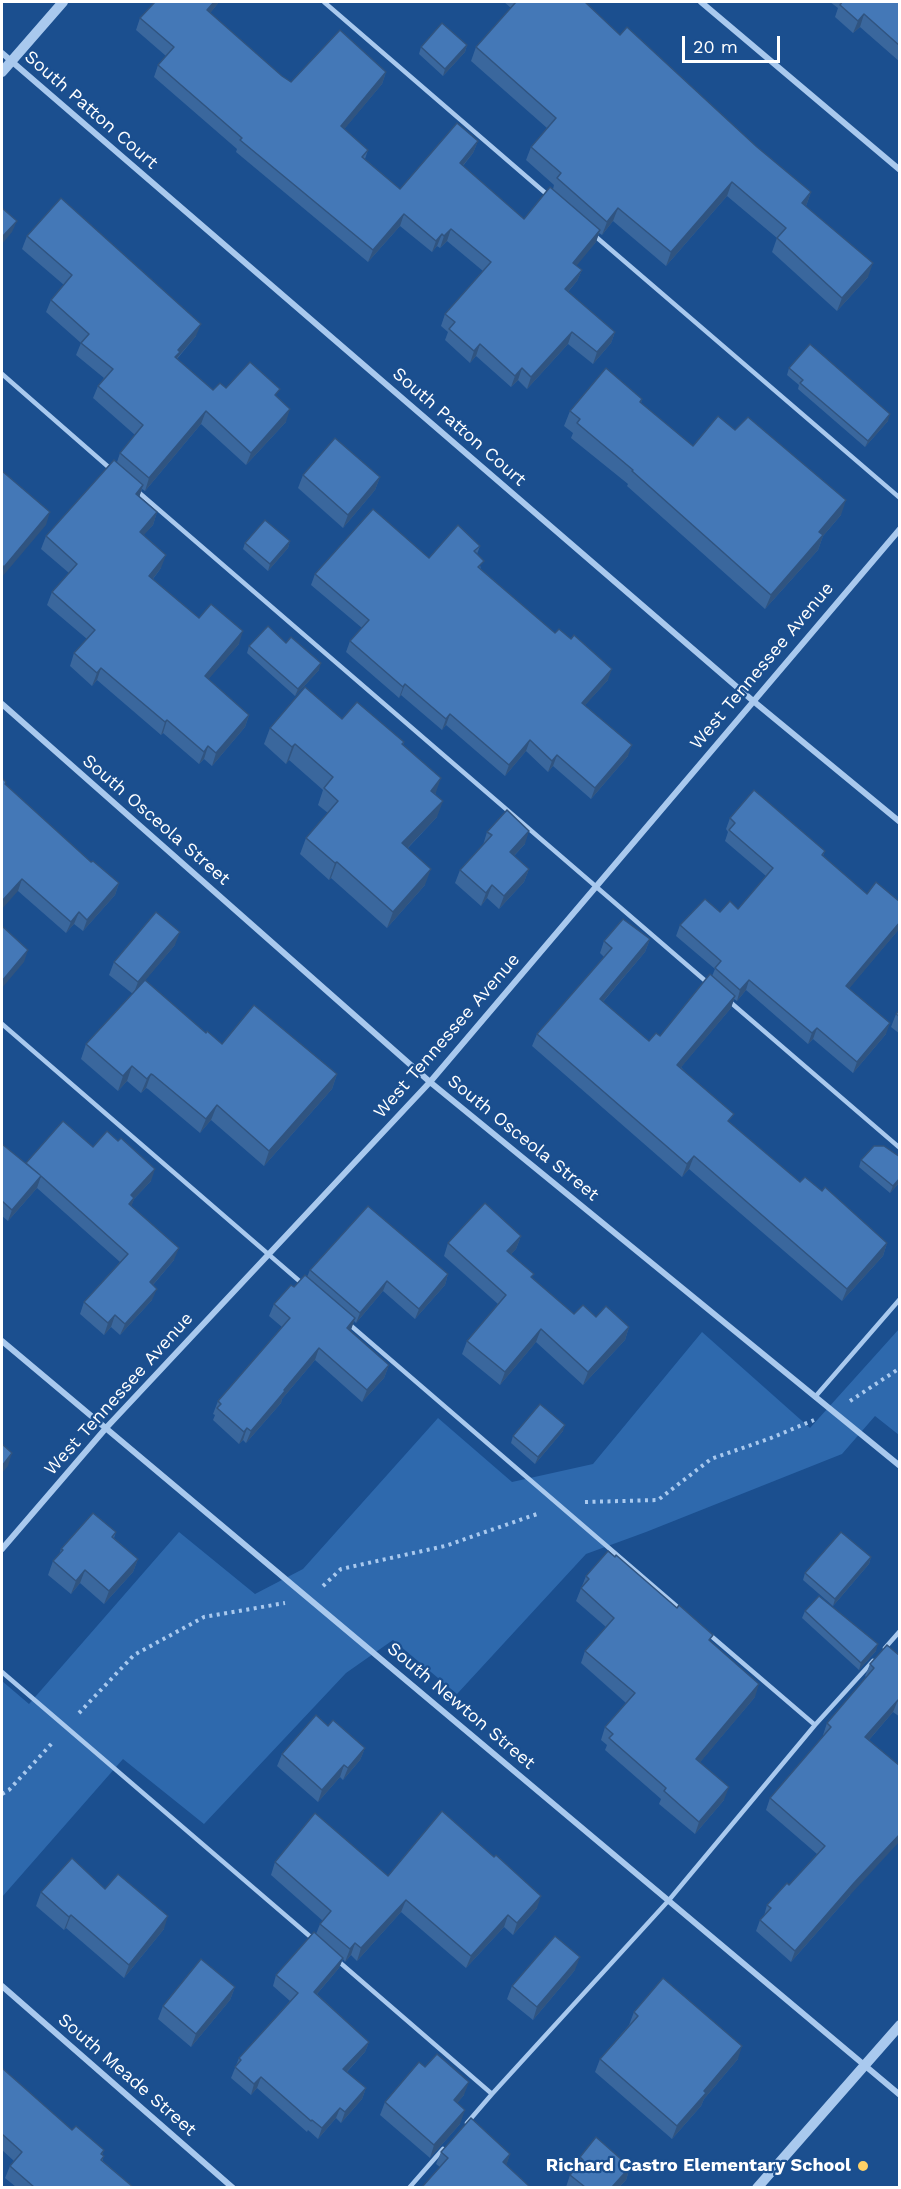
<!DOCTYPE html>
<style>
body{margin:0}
#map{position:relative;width:901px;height:2189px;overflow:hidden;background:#1b4f8f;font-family:"Work Sans",sans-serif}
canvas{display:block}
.frame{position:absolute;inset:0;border:3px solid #fff;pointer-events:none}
.scale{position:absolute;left:682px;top:36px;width:98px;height:27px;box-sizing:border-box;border:3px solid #fff;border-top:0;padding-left:8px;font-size:18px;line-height:21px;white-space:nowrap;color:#fff;-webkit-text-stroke:4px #1b4f8f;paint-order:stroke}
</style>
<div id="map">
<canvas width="901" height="2189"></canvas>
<div class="frame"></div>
<div class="scale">20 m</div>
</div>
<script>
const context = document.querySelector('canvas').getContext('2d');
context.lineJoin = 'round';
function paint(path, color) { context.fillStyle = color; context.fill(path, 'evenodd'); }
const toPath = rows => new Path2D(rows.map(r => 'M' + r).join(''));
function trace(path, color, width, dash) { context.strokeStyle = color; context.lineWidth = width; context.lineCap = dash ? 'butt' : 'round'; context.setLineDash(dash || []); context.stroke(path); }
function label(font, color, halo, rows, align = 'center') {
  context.font = font + ' "Work Sans",sans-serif'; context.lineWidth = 4.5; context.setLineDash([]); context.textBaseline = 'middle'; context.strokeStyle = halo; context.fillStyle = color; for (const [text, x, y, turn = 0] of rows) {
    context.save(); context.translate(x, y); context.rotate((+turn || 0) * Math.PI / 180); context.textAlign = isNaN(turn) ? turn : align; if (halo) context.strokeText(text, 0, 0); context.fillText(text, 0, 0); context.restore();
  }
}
paint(toPath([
 [899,1329,899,1435,875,1416,842,1454,646,1532,586,1554,457,1694,393,1640,346,1673,204,1824,123,1759,2,1897,2,1681,29,1704,179,1532,255,1594,303,1569,438,1418,512,1482,593,1464,702,1332,810,1428]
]), '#2e69ad');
trace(toPath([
 [850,1401,900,1368],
 [585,1502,658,1500,711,1459,771,1438,814,1420],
 [323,1586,341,1569,445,1546,540,1513],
 [79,1713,134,1655,204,1617,285,1603],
 [2,1794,9,1790,54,1741]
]), '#a9c9ee', 4, [3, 4.5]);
trace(toPath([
 [324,2,550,197],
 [595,236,900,498],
 [2,374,113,471],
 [136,490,709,984],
 [729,1001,900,1148],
 [2,1024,304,1285],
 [349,1324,681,1610],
 [815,1397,900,1299],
 [710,1635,815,1725],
 [885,1648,900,1631],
 [2,1672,313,1939],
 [337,1960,492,2094,467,2123],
 [492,2094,669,1900,815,1725,873,1661],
 [409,2188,443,2149]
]), '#a9c9ee', 4.5);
trace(toPath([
 [701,2,900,170],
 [2,53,752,700,900,822],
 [2,704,430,1082,900,1466],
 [2,1341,900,2095],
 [2,1549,106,1428,430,1082,900,529],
 [2,1986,233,2188]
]), '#a9c9ee', 6);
trace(toPath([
 [2,72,63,2],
 [757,2188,900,2025]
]), '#a9c9ee', 10);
paint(toPath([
 [155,2,219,2,210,13,282,76,291,82,386,72,382,84,344,129,368,150,365,159,400,189,478,141,473,153,463,166,524,219,553,189,554,185,526,160,531,147,547,128,471,61,476,47,511,8,504,2,585,2,620,35,757,147,811,192,806,206,868,277,837,311,772,252,777,238,727,196,666,266,613,221,602,235,599,233,596,242,576,265,582,270,577,281,568,292,615,332,611,343,593,364,568,344,527,389,518,380,511,387,476,356,470,363,445,340,448,332,441,326,445,314,483,271,447,241,440,248,437,246,432,252,400,226,368,262,236,152,237,149,154,77,158,65,166,56,136,30,140,18],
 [830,2,900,2,900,62,860,27,853,33,835,17,838,8],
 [467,45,465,52,443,76,419,54,421,47],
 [27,236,196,336,177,359,213,390,226,388,277,397,286,422,246,465,201,424,145,491,142,489,139,497,157,512,153,525,143,535,161,568,153,579,199,618,239,644,208,679,249,715,245,727,212,766,204,759,199,764,163,733,161,735,97,680,92,686,70,666,74,653,87,639,47,605,52,592,69,573,41,549,46,536,117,462,120,453,135,435,93,398,98,386,104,378,76,355,81,343,46,312,51,300,64,285,22,249],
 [789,368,888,421,865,447,798,389,799,385,787,375],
 [642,399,641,403,693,446,735,430,841,515,823,536,818,550,765,609,627,486,628,484,571,438,573,433,564,426,570,411],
 [303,475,380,477,375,490,343,528,298,488],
 [290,541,288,548,268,571,243,549,245,543],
 [480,546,477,554,481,569,608,680,585,705,628,756,591,799,553,766,548,772,526,751,505,776,446,725,442,730,401,695,399,698,346,652,350,641,362,628,311,585,315,574,429,558],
 [286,643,319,670,295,696,247,653,249,646],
 [342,719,404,742,403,745,436,794,437,817,408,848,425,885,387,928,331,878,329,880,300,854,306,838,328,813,318,805,323,790,289,760,286,764,264,744,270,728],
 [5,784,91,862,119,883,115,895,83,931,74,924,66,933,18,891],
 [730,818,825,851,823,856,867,894,900,902,900,928,849,988,886,1034,853,1073,813,1039,808,1044,746,990,737,1001,734,999,731,1008,681,1067,730,1123,800,1182,822,1191,887,1243,883,1256,842,1301,689,1169,682,1177,532,1046,537,1034,604,957,600,953,604,941,650,939,645,952,603,1002,649,1041,660,1036,712,976,715,969,676,936,680,925,720,912,738,909,766,876,725,841,728,832,726,829],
 [487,832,525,844,514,856,529,869,524,882,499,909,487,898,481,906,455,883,460,870,483,845],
 [175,945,145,980,206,1033,222,1044,337,1074,332,1089,264,1166,211,1120,200,1133,148,1089,146,1088,141,1093,127,1081,118,1091,81,1059,86,1044,133,994,109,975,114,962],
 [900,1009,900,1034,891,1027,896,1014],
 [2,1144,26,1164,93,1147,151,1181,134,1199,131,1206,174,1260,153,1285,152,1300,120,1335,111,1327,104,1335,80,1314,84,1302,120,1262,37,1188,8,1221,2,1216],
 [861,1160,900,1182,890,1193,859,1167],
 [521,1236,516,1249,511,1254,532,1278,574,1314,596,1317,629,1327,625,1340,583,1385,536,1342,500,1385,462,1354,467,1341,498,1304,444,1256,448,1243],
 [310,1270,448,1274,445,1285,415,1319,383,1291,356,1323,354,1321,350,1331,389,1365,384,1378,362,1402,315,1360,282,1399,281,1403,246,1443,243,1440,239,1444,213,1420,215,1415,213,1414,218,1401,282,1327,269,1316,274,1304,307,1277],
 [563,1431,535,1464,511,1443,513,1436],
 [116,1532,114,1538,138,1559,133,1572,104,1604,80,1583,71,1594,48,1575,53,1561,59,1555,61,1549],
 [871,1557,869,1564,833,1606,803,1580,805,1573],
 [586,1576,711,1642,755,1697,700,1762,724,1800,695,1834,659,1804,661,1799,605,1750,607,1745,601,1740,605,1727,626,1703,581,1663,585,1651,606,1627,576,1601],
 [805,1611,876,1651,859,1670,802,1618],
 [900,1656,900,1717,893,1712,869,1740,850,1895,791,1962,756,1931,760,1920,764,1916,767,1905,789,1885,817,1854,766,1810,770,1798,824,1736,823,1735,827,1723,866,1677,865,1676,870,1664],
 [328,1726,365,1748,360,1760,343,1780,340,1777,318,1802,277,1766,282,1754],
 [275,1862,388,1876,537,1908,513,1935,504,1927,466,1968,401,1912,357,1961,351,1955,345,1962,343,1959,339,1968,317,1994,369,2042,365,2052,347,2072,366,2088,362,2099,341,2123,336,2118,318,2139,308,2130,307,2132,257,2088,251,2095,231,2078,239,2058,290,2001,273,1986,276,1975,316,1934,320,1924,323,1921,271,1875],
 [41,1892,164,1929,124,1978,66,1928,64,1930,36,1906],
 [575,1970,533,2020,507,1999,512,1986],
 [235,1987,230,2000,191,2047,158,2019,163,2006],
 [634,2012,738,2059,704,2099,701,2106,672,2139,595,2072,600,2059,629,2025],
 [425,2067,464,2095,457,2103,460,2124,430,2158,380,2115,385,2102],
 [2,2068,72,2130,104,2150,102,2155,103,2161,133,2187,16,2187,5,2178,10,2166,14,2161,2,2150],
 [441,2152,510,2154,506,2165,440,2167,436,2164],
 [580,2157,630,2167,626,2180,619,2187,566,2187,570,2175,575,2169]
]), '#3a679d');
paint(toPath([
 [214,2,219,2,203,22,207,10],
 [864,14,860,27,853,33,858,21],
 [467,45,465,52,443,76,445,69],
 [386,72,382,84,337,138,341,126],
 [478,141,473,153,455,175,460,163],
 [732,182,727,196,666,266,671,252],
 [811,192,806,206,802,203],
 [618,208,613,221,602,235,607,222],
 [404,214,400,226,368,262,373,250],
 [17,221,12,232,2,244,2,237],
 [451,229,447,241,440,248,444,236],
 [600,230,596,242,569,275,573,263],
 [442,234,437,246,432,252,436,241],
 [873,263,868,277,837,311,842,298],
 [582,270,577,281,560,301,565,289],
 [201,324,196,336,177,358,170,369,178,350],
 [572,332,568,344,527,389,531,377],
 [615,332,611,343,593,364,597,352],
 [480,344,476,356,470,363,474,351],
 [522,368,518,380,511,387,515,376],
 [290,409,286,422,246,465,251,453],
 [206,411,201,424,145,491,149,478],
 [890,414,888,421,865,447,868,441],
 [380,477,375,490,343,528,348,515],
 [143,485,139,498,136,494],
 [846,500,841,515,823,536,818,550,765,609,771,595,819,532],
 [50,512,46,525,2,577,2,573,4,567],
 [157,512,153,525,135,545,140,532],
 [290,541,288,548,268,571,270,564],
 [166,555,161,568,145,589,149,576],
 [243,631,239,644,200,689,205,676],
 [321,663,319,670,295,696,298,689],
 [101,668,97,680,92,686,97,673],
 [612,669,608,680,578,713,582,703],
 [405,684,401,695,399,698,403,687],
 [450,714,446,725,442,730,446,719],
 [249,715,245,727,212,766,216,753],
 [167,720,163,733,161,735,165,722],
 [530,740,526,751,505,776,509,765],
 [295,744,289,760,286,764,292,747],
 [632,745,628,756,591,799,595,788],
 [208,746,204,759,199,764,204,752],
 [557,755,553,766,548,772,552,761],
 [441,778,435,795,431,791],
 [443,801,437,817,396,860,402,843],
 [529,831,525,844,505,865,510,852],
 [337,862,331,878,329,880,335,863],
 [431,869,425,885,387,928,393,912],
 [529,869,524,882,499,909,504,896],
 [22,879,18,891,2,909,2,901],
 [119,883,115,895,83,931,87,920],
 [492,885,487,898,481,906,486,893],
 [79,912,74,924,66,933,71,922],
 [900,922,900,928,843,996,846,986],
 [180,932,175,945,133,995,138,982],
 [650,939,645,952,595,1011,600,999],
 [28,950,24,962,2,988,2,981],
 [749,980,746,990,737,1001,740,990],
 [735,996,731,1008,673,1077,677,1065],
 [890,1023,886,1034,853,1073,857,1062],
 [817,1028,813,1039,808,1044,812,1033],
 [132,1066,127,1081,118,1091,123,1076],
 [151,1074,146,1088,141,1093,147,1079],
 [337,1074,332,1089,264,1166,269,1151],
 [217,1105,211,1120,200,1133,206,1119],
 [694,1156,689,1169,682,1177,687,1164],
 [155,1169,151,1181,134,1199,130,1210,125,1216,131,1195],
 [41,1176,37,1188,8,1221,12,1210],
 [900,1178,900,1182,890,1193,893,1186],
 [521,1236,516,1249,502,1264,507,1251],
 [887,1243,883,1256,842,1301,847,1289],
 [179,1248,174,1260,145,1294,150,1282],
 [448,1274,445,1285,415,1319,419,1309],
 [387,1281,383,1291,356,1323,360,1313],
 [157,1289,152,1300,120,1335,125,1324],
 [115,1315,111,1327,104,1335,108,1323],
 [355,1318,351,1330,343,1340,347,1328],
 [629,1327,625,1340,583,1385,588,1372],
 [541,1329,536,1342,500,1385,505,1372],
 [319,1348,315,1360,282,1399,281,1403,246,1443,251,1431],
 [389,1365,384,1378,362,1402,367,1390],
 [565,1425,563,1431,535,1464,538,1457],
 [247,1428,243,1440,239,1444,244,1432],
 [12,1453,8,1466,2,1473,2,1466],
 [871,1557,869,1564,833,1606,835,1599],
 [138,1559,133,1572,104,1604,109,1591],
 [85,1570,80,1583,71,1594,76,1581],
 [878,1644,876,1651,859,1670,861,1663],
 [759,1684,755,1697,692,1772,696,1759],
 [898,1700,893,1712,861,1749,865,1737],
 [365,1748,360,1760,343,1780,348,1768],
 [344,1765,340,1777,318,1802,322,1790],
 [729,1787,724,1800,695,1834,699,1822],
 [900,1834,900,1841,850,1895,791,1962,795,1951,854,1883],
 [541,1896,537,1908,513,1935,517,1923],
 [406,1900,401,1912,357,1961,361,1948],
 [71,1915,66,1928,64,1930,69,1917],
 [508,1915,504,1927,466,1968,471,1956],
 [168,1916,164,1929,124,1978,129,1965],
 [355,1943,351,1955,345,1962,350,1949],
 [580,1957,575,1970,533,2020,537,2007],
 [343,1958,339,1968,310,2002,314,1992],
 [235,1987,230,2000,191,2047,196,2034],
 [369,2042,365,2052,339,2080,343,2069],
 [742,2046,738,2059,704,2099,701,2106,672,2139,677,2126,704,2091],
 [261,2077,257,2088,251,2095,254,2084],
 [469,2082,464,2095,449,2113,454,2100],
 [366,2088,362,2099,341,2123,345,2112],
 [340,2108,336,2118,318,2139,322,2128],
 [465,2110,460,2124,430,2158,434,2145],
 [510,2154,506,2166,503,2162],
 [630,2167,626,2180,619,2187,612,2187]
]), '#305480');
const building = toPath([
 [155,2,214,2,207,10,282,76,291,82,340,30,386,72,341,126,368,150,362,157,400,189,457,123,478,141,460,163,524,219,550,187,600,230,573,263,582,270,565,289,615,332,597,352,572,332,531,377,522,368,515,376,480,344,474,351,449,329,455,322,445,314,491,262,451,229,444,236,442,234,436,241,404,214,373,250,240,140,242,138,158,65,174,47,140,18,155,2],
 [516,2,585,2,620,35,627,27,757,147,811,192,802,203,873,263,842,298,777,238,786,228,732,182,671,252,618,208,607,222,557,178,561,173,531,147,556,118,476,47,516,2],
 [842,2,900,2,900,46,864,14,858,21,840,5,842,2],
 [442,23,467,45,445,69,421,47,442,23],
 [61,198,201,324,178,350,180,352,175,357,213,390,220,383,226,388,250,362,280,389,275,395,290,409,251,453,206,411,149,478,120,453,143,425,98,386,113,369,81,343,89,334,51,300,72,275,27,236,61,198],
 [2,208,17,221,2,237,2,208],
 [810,344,890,414,868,441,800,383,803,380,789,368,810,344],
 [606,368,642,399,640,402,693,446,718,416,735,430,748,417,846,500,819,532,823,535,771,595,632,471,633,470,577,423,580,419,570,411,606,368],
 [335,438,380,477,348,515,303,475,335,438],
 [114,460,143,485,136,494,157,512,140,532,166,555,149,576,199,618,211,604,243,631,205,676,249,715,216,753,208,746,204,752,167,720,165,722,101,668,97,673,74,653,95,630,52,592,77,564,46,536,114,460],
 [2,471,50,512,4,567,2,565,2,471],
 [373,509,429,558,458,525,480,546,474,551,484,561,478,567,555,633,559,629,571,639,574,635,612,669,582,703,632,745,595,788,557,755,552,761,530,740,509,765,450,714,446,719,405,684,403,687,350,641,369,620,315,574,373,509],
 [265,520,290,541,270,564,245,543,265,520],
 [268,626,286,643,291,637,321,663,298,689,249,646,268,626],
 [305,687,342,719,357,702,404,742,402,744,441,778,431,791,443,801,402,843,431,869,393,912,337,862,335,863,306,838,338,801,324,788,333,777,295,744,292,747,270,728,305,687],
 [2,778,6,782,5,784,91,862,93,861,119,883,87,920,79,912,71,922,22,879,2,901,2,778],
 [754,790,825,851,822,855,867,894,876,882,900,902,900,922,846,986,890,1023,857,1062,817,1028,812,1033,749,980,740,990,715,968,721,961,680,925,705,899,720,912,730,901,738,909,773,868,729,830,735,823,730,818,754,790],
 [507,810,529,831,510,852,529,869,504,896,492,885,486,893,460,870,492,835,487,832,507,810],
 [156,912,180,932,138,982,114,962,156,912],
 [623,919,650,939,600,999,649,1041,656,1033,660,1036,710,974,735,996,677,1065,734,1114,728,1121,800,1182,805,1177,822,1191,825,1187,887,1243,847,1289,694,1156,687,1164,537,1034,612,948,604,941,623,919],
 [2,926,28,950,2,981,2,926],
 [145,980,206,1033,207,1031,222,1044,254,1005,337,1074,269,1151,217,1105,206,1119,153,1075,151,1074,147,1079,132,1066,123,1076,86,1044,145,980],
 [900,1009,900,1017,896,1014,900,1009],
 [63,1121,93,1147,107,1131,118,1141,121,1138,155,1169,131,1195,134,1198,129,1204,179,1248,150,1282,157,1289,125,1324,115,1315,108,1323,84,1302,128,1254,41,1176,12,1210,2,1201,2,1144,40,1175,26,1163,63,1121],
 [874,1146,884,1146,900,1157,900,1178,893,1186,861,1160,874,1146],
 [485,1203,521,1236,507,1251,534,1274,531,1277,574,1314,583,1305,596,1317,606,1306,629,1327,588,1372,541,1329,505,1372,467,1341,506,1295,448,1243,485,1203],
 [368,1206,448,1274,419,1309,387,1281,360,1313,310,1270,368,1206],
 [305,1275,355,1318,347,1328,389,1365,367,1390,319,1348,284,1390,285,1391,251,1431,247,1428,244,1432,217,1408,221,1404,218,1401,290,1318,274,1304,291,1285,294,1287,305,1275],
 [540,1404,565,1425,538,1457,513,1436,540,1404],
 [2,1444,12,1453,2,1466,2,1444],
 [93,1513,116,1532,112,1537,138,1559,109,1591,85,1570,76,1581,53,1561,63,1550,61,1549,93,1513],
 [841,1532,871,1557,835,1599,805,1573,841,1532],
 [608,1551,615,1557,616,1555,677,1608,679,1605,713,1635,709,1640,759,1684,696,1759,729,1787,699,1822,664,1791,666,1788,609,1738,613,1734,605,1727,635,1693,585,1651,614,1618,581,1588,589,1579,586,1576,608,1551],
 [819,1596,878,1644,861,1663,805,1611,819,1596],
 [887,1645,900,1656,900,1701,898,1700,865,1737,900,1766,900,1834,854,1883,795,1951,760,1920,771,1908,767,1905,787,1883,789,1885,825,1846,770,1798,831,1727,827,1723,874,1668,870,1664,887,1645],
 [316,1715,328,1726,333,1720,365,1748,348,1768,344,1765,322,1790,282,1754,316,1715],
 [442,1811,494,1857,496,1855,541,1896,517,1923,508,1915,471,1956,406,1900,361,1948,355,1943,350,1949,320,1924,331,1911,275,1862,315,1813,388,1876,442,1811],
 [72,1858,105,1889,118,1874,168,1916,129,1965,71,1915,69,1917,41,1892,72,1858],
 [314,1932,343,1958,314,1992,369,2042,343,2069,366,2088,345,2112,340,2108,322,2128,312,2120,311,2121,261,2077,254,2084,235,2067,241,2060,239,2058,298,1993,276,1975,314,1932],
 [555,1936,580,1957,537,2007,512,1986,555,1936],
 [201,1959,235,1987,196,2034,163,2006,201,1959],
 [663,1978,742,2046,704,2091,706,2093,677,2126,600,2059,638,2016,634,2012,663,1978],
 [437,2054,469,2082,454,2100,465,2110,434,2145,385,2102,419,2062,425,2067,437,2054],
 [2,2068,72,2130,76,2126,104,2150,101,2154,104,2156,101,2160,133,2187,34,2187,10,2166,22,2152,2,2134,2,2068],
 [471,2118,510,2154,503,2162,529,2186,528,2187,422,2187,448,2158,441,2152,471,2118],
 [596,2137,630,2167,612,2187,585,2187,570,2175,583,2160,580,2157,596,2137]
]);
paint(building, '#4478b7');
trace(building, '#305480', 1.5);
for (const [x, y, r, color] of [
 [863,2166,6,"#ffd166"]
]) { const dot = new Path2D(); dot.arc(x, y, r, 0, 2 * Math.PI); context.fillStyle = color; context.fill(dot); trace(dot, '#1b4f8f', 2); }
label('18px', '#fff', '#1b4f8f', [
 ["South Patton Court",91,110,41],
 ["South Patton Court",459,427,41],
 ["West Tennessee Avenue",762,666,-50],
 ["South Osceola Street",156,820,41],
 ["West Tennessee Avenue",447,1036,-49],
 ["South Osceola Street",523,1138,39],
 ["West Tennessee Avenue",119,1394,-48],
 ["South Newton Street",461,1706,40],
 ["South Meade Street",127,2075,41]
]);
label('bold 18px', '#fff', '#1b4f8f', [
 ["Richard Castro Elementary School",851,2166]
], 'right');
</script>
